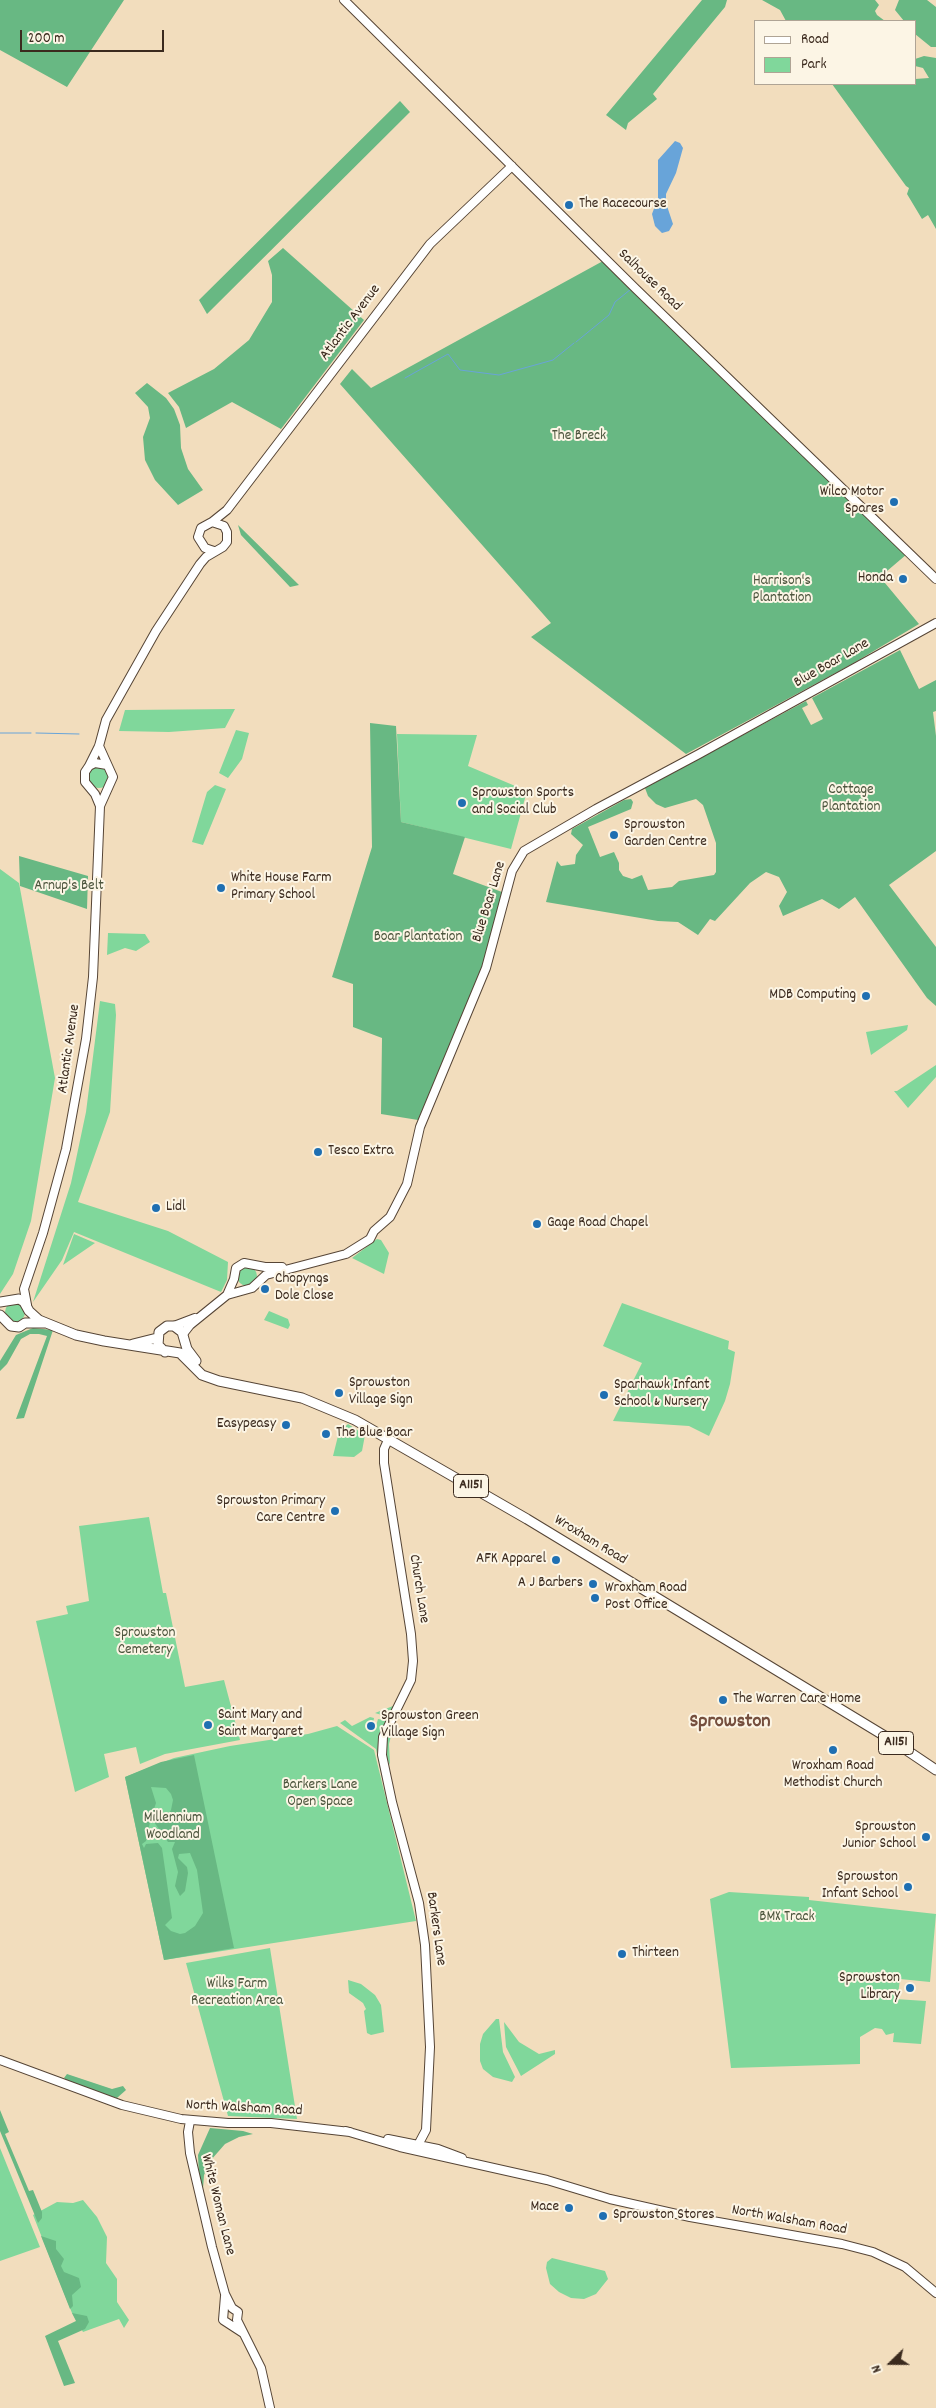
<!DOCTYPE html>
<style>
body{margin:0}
#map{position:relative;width:936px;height:2408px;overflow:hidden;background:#f2ddbd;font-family:Dekko,sans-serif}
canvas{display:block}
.legend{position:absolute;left:754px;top:20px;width:162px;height:65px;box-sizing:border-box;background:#fcf5e5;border:1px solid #afa495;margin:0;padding:6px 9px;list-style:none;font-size:15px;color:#3b2a1e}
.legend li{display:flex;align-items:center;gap:10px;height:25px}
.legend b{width:25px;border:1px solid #afa495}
.north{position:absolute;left:866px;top:2338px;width:50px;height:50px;-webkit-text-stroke:4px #fcf5e5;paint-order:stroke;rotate:248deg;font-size:14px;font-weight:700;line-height:20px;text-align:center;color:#3b2a1e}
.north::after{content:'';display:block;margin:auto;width:18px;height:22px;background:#3b2a1e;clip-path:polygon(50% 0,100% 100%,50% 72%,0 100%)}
.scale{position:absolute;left:20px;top:30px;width:144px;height:22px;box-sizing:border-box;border:2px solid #3b2a1e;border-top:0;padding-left:6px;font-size:15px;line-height:18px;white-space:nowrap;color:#3b2a1e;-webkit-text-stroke:4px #fcf5e5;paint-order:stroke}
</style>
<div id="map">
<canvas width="936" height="2408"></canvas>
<ul class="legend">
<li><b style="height:6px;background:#fff"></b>Road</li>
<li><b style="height:14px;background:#80d79b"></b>Park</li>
</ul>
<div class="north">N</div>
<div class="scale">200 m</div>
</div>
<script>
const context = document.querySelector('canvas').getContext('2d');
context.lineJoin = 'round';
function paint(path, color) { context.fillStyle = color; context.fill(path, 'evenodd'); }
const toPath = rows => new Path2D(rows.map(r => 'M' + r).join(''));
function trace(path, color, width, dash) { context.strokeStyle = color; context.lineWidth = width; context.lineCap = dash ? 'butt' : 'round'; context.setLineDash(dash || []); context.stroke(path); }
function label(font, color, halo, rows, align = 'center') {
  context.font = font + ' Dekko,sans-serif'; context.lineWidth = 4; context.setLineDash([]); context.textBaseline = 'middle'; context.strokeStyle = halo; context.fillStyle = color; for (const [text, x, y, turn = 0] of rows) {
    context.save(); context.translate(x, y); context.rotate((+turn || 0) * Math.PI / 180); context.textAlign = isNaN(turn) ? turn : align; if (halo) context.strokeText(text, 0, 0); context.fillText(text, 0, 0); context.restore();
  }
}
paint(toPath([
 [235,709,225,728,169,732,119,731,125,710],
 [236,730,249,733,242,759,228,778,219,773],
 [397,734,477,735,468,766,527,791,511,849,401,822],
 '88 777a11 11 0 1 1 22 0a11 11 0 1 1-22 0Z',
 [215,785,226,789,203,845,192,842,207,792],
 [0,869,19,883,55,1078,31,1221,13,1274,0,1294],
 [108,933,145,934,150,942,136,951,125,948,107,955],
 [100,1001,115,1004,116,1015,110,1112,78,1202,168,1231,228,1262,227,1280,221,1292,74,1232,62,1260,33,1302,71,1183,86,1112],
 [908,1025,907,1030,871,1055,866,1032],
 [936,1065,936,1077,908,1108,894,1091,897,1091],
 [74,1234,95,1243,63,1265],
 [377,1239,381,1240,389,1253,384,1274,352,1258],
 '237 1276a10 10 0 1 1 20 0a10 10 0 1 1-20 0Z',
 '5 1312a10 10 0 1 1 20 0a10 10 0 1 1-20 0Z',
 [622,1303,729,1341,728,1349,735,1352,730,1384,725,1401,709,1436,689,1426,613,1421,642,1363,603,1346],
 [269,1311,288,1319,290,1325,288,1329,264,1320],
 [348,1424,365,1435,362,1451,354,1457,333,1456,339,1432],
 [149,1517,163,1593,166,1593,185,1687,224,1680,240,1740,165,1754,140,1764,136,1747,104,1754,109,1777,75,1792,36,1621,68,1614,66,1606,89,1601,79,1526],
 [393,1706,400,1710,395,1720,389,1744,390,1765,386,1757,382,1778,376,1749,340,1723,345,1720,352,1726,370,1717,374,1718,373,1724,376,1726,378,1719,384,1720,385,1716,375,1713],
 [337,1726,374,1750,416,1921,164,1960,125,1777,174,1758,230,1746,308,1734],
 [729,1892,809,1897,809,1900,936,1914,930,1982,900,1979,898,1995,895,1999,926,2001,921,2044,893,2042,894,2033,886,2035,882,2029,875,2028,860,2037,860,2064,731,2068,710,1899],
 [270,1948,297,2119,228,2116,186,1963],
 [348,1980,361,1984,375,1995,381,2005,384,2032,371,2035,367,2033,364,2011,366,2009,363,2003,349,1993],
 [496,2019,499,2019,503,2052,515,2077,512,2082,493,2077,483,2069,480,2061,480,2044,483,2034],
 [504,2022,519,2042,539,2054,555,2050,555,2054,521,2076,506,2047],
 [0,2148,40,2247,0,2261],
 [83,2200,97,2217,107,2237,106,2263,117,2279,117,2302,129,2320,124,2328,119,2319,83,2332,72,2313,33,2215,57,2202,73,2203],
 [552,2258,605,2271,608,2279,596,2294,584,2299,571,2298,559,2292,550,2284,546,2268,547,2262]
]), '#80d79b');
paint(toPath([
 [0,0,124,0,67,87,0,50],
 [702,0,727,0,725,7,653,94,657,99,628,123,626,130,606,115],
 [762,0,875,0,879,5,875,11,877,15,885,21,786,21,780,10],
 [899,0,927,0,936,7,936,47,931,47,915,34,915,21,904,21,895,10],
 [924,56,936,58,936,229,928,215,922,219,907,194,909,188,906,186,832,84,915,84,915,79,929,78,923,68,915,66,915,59],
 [400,101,410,112,207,314,199,300],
 [283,248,364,320,281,429,232,402,186,428,179,407,168,393,214,369,249,340,272,302,272,275,268,261],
 [603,261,907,554,880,577,919,624,852,664,686,754,531,637,551,623,340,384,352,369,371,388],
 [147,383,166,398,174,409,180,425,181,448,188,469,203,490,178,505,155,480,145,460,143,437,150,418,148,407,135,393],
 [238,525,299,585,290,587,241,535],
 [900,650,919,689,936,680,936,711,933,712,936,736,936,851,889,885,936,947,936,1006,927,998,855,897,839,909,822,899,783,916,779,906,787,892,779,877,766,872,750,883,715,921,710,919,698,935,678,922,658,921,546,902,557,861,561,866,575,864,576,855,583,845,571,834,572,829,624,800,631,799,633,802,631,809,588,827,600,857,614,852,619,863,619,870,623,876,632,879,642,875,648,890,672,887,679,881,714,875,716,872,716,843,703,805,696,799,665,808,656,804,648,796,645,788,806,701,808,705,802,708,811,725,823,719,812,698],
 [370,723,396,726,401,822,465,837,453,874,502,892,490,945,475,988,418,1120,381,1114,382,1038,353,1027,353,984,332,977,372,847],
 [19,856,88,876,87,909,20,886],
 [33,1328,53,1330,24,1418,16,1419,47,1336,39,1334,30,1334,21,1339,7,1364,0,1371,0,1361,16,1335],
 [194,1755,234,1948,164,1960,125,1777,161,1762],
 [151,1787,166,1788,171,1794,173,1800,171,1810,165,1819,160,1811,153,1812,156,1803],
 [150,1822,154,1822,168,1842,175,1842,172,1849,178,1872,175,1886,180,1896,185,1891,188,1873,187,1867,178,1858,179,1854,190,1853,197,1870,203,1913,195,1926,185,1933,180,1934,171,1931,165,1925,172,1918,162,1848,158,1843,146,1844,144,1848,142,1844,146,1841],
 [67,2074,112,2089,123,2086,126,2090,117,2098,71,2084,64,2078],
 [0,2110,9,2132,5,2134,29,2191,33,2190,42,2212,42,2218,38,2223,0,2131],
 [210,2128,243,2131,253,2134,239,2137,225,2144,211,2160,204,2175,203,2189,199,2177,198,2155],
 [41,2236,56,2241,56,2249,64,2259,61,2266,64,2272,79,2278,81,2287,72,2295,73,2306,70,2309],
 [72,2313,87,2316,89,2322,85,2329,58,2341,75,2383,64,2386,45,2336,76,2321]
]), '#68b883');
paint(toPath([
 [675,141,680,143,683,148,676,173,666,194,666,203,673,224,669,231,662,233,655,226,652,214,658,198,658,160]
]), '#68a4d9');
trace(toPath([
 [576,342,609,315,615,302,631,289],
 [405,378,448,354,460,370,499,375,553,360,574,343],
 [0,733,31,733],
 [36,733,79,734]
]), '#68a4d9', 1);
const secondary = toPath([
 [344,0,636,289,936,579],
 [212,522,227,510,430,244,512,166],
 [89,766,99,746,106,720,156,631,200,564,206,557,223,547,227,542,227,532,224,526,212,522,201,528,198,537,205,548,214,551],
 [100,806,95,794,85,782,85,772,89,766,95,763,107,765],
 [227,1295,234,1279,236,1268,244,1263,265,1267,282,1267],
 [27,1305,24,1289,43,1233,66,1149,86,1039,93,977,100,806,113,777,99,746],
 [174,1326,195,1318],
 [183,1334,190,1325,227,1295,252,1288,266,1275,346,1254,370,1239,374,1231,390,1217,407,1184,420,1127,486,968,512,871,524,851,596,809,699,754,936,623],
 [388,1440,384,1449,384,1463,411,1634,413,1661,411,1680,383,1737,382,1755,392,1802,419,1903,425,1945,430,2047,426,2130,418,2145],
 [0,2060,122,2105,181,2119,228,2123,271,2123,350,2132],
 [190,2121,188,2132,190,2153,212,2247,225,2294,232,2308,238,2312,237,2320,261,2368,270,2408],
 [346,2131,400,2147,547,2180,610,2199,690,2217,842,2244,873,2252,905,2267,936,2293],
 [388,2139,438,2149,462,2158],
 [225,2296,223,2320,243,2333]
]);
const primary = toPath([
 [0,1302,19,1299,24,1302,29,1311,39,1320,76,1335,104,1341,180,1353,202,1375,219,1381,302,1398,355,1420,527,1519,893,1741,936,1770],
 [0,1315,11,1326,19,1327,25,1323,44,1323],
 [133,1344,157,1338],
 [165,1352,158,1345,159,1332,167,1326,174,1326,182,1332,187,1349,196,1361]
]);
trace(secondary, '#564536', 10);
trace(primary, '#564536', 11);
trace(secondary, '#fff', 8);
trace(primary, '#fff', 9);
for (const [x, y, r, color] of [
 [569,205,5,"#1f6fb2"],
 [894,502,5,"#1f6fb2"],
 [903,579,5,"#1f6fb2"],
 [462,803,5,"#1f6fb2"],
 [614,835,5,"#1f6fb2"],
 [221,888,5,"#1f6fb2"],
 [866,996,5,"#1f6fb2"],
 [318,1152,5,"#1f6fb2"],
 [156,1208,5,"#1f6fb2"],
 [537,1224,5,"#1f6fb2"],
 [265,1289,5,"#1f6fb2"],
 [339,1393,5,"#1f6fb2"],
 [604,1395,5,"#1f6fb2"],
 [286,1425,5,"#1f6fb2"],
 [326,1434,5,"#1f6fb2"],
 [335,1511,5,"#1f6fb2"],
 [556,1560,5,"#1f6fb2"],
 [593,1584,5,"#1f6fb2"],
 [595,1598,5,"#1f6fb2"],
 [723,1700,5,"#1f6fb2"],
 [208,1725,5,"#1f6fb2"],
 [371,1726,5,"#1f6fb2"],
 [833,1750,5,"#1f6fb2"],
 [926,1837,5,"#1f6fb2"],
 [908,1887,5,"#1f6fb2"],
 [622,1954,5,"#1f6fb2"],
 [910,1988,5,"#1f6fb2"],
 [569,2208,5,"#1f6fb2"],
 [603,2216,5,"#1f6fb2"]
]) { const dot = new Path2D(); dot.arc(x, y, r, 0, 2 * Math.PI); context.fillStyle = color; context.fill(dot); trace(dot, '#fcf5e5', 2); }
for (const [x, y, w] of [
 [471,1486,35],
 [896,1743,35]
]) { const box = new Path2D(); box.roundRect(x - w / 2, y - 11.5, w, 23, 4); context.fillStyle = '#fcf5e5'; context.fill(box); trace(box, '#3b2a1e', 1); }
label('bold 14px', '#3b2a1e', null, [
 ["A1151",471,1486],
 ["A1151",896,1743]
]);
label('15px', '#3b2a1e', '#fcf5e5', [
 ["The Racecourse",579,205],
 ["Wilco Motor",884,493,"right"],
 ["Spares",884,510,"right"],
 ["Honda",893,579,"right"],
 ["Sprowston Sports",472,794],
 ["and Social Club",472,811],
 ["Sprowston",624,826],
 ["Garden Centre",624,843],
 ["White House Farm",231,879],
 ["Primary School",231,896],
 ["MDB Computing",856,996,"right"],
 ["Tesco Extra",328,1152],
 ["Lidl",166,1208],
 ["Gage Road Chapel",547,1224],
 ["Chopyngs",275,1280],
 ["Dole Close",275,1297],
 ["Sprowston",349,1384],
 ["Village Sign",349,1401],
 ["Sparhawk Infant",614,1386],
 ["School & Nursery",614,1403],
 ["Easypeasy",276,1425,"right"],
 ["The Blue Boar",336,1434],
 ["Sprowston Primary",325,1502,"right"],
 ["Care Centre",325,1519,"right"],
 ["AFK Apparel",546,1560,"right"],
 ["A J Barbers",583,1584,"right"],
 ["Wroxham Road",605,1589],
 ["Post Office",605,1606],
 ["The Warren Care Home",733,1700],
 ["Saint Mary and",218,1716],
 ["Saint Margaret",218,1733],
 ["Sprowston Green",381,1717],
 ["Village Sign",381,1734],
 ["Wroxham Road",833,1767,"center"],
 ["Methodist Church",833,1784,"center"],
 ["Sprowston",916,1828,"right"],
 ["Junior School",916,1845,"right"],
 ["Sprowston",898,1878,"right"],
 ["Infant School",898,1895,"right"],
 ["Thirteen",632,1954],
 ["Sprowston",900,1979,"right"],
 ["Library",900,1996,"right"],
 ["Mace",559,2208,"right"],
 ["Sprowston Stores",613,2216]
], 'left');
label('15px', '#3b2a1e', '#fcf5e5', [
 ["Salhouse Road",649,281,44],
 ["Atlantic Avenue",351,323,-53],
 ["Blue Boar Lane",832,664,-30],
 ["Blue Boar Lane",490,902,-73],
 ["Atlantic Avenue",70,1049,-82],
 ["Wroxham Road",590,1541,31],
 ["Church Lane",418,1589,81],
 ["Barkers Lane",435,1929,82],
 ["North Walsham Road",244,2109,3],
 ["White Woman Lane",217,2205,76],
 ["North Walsham Road",789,2221,10]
]);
label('15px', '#4c553d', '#fcf5e5', [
 ["The Breck",579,437],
 ["Harrison's",782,582],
 ["Plantation",782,599],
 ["Cottage",851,791],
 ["Plantation",851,808],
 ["Arnup's Belt",69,887],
 ["Boar Plantation",418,938],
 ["Sprowston",145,1634],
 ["Cemetery",145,1651],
 ["Barkers Lane",320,1786],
 ["Open Space",320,1803],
 ["Millennium",173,1819],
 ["Woodland",173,1836],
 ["BMX Track",787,1918],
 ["Wilks Farm",237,1985],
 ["Recreation Area",237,2002]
]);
label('bold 20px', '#754f3e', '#fcf5e5', [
 ["Sprowston",730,1723]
]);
</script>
